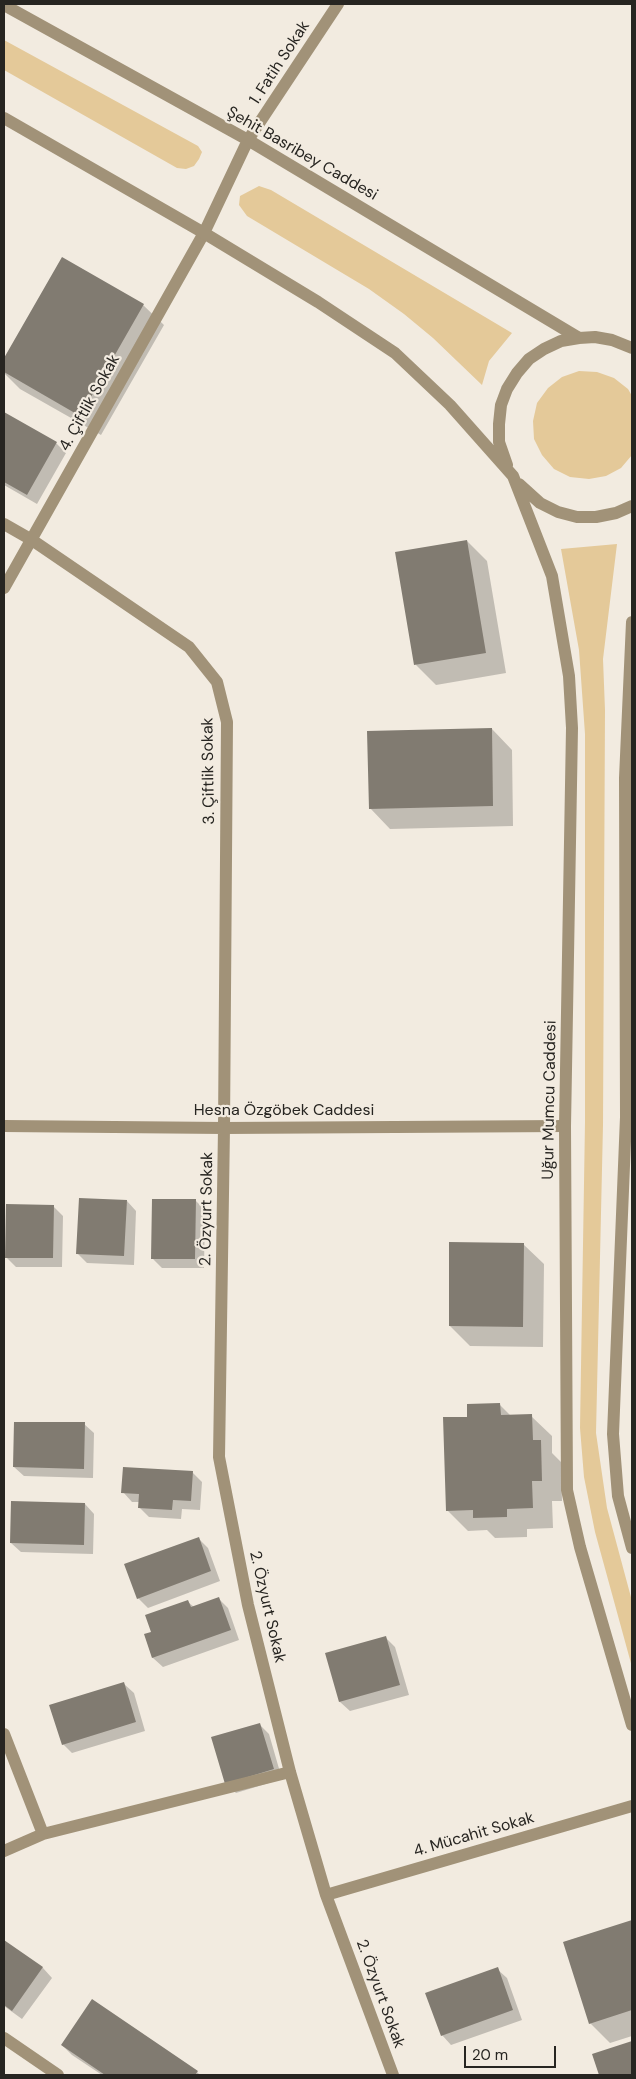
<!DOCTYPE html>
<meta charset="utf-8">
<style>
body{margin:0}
#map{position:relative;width:636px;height:2079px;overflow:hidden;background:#f2ebe0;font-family:"DM Sans",sans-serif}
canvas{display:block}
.frame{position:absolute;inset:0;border:5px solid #272521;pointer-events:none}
.scale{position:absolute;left:464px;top:2046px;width:92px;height:22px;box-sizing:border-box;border:2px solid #272521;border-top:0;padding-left:6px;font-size:15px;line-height:18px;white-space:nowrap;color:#272521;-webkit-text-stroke:4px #f2ebe0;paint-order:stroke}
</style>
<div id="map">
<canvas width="636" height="2079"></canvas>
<div class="frame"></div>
<div class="scale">20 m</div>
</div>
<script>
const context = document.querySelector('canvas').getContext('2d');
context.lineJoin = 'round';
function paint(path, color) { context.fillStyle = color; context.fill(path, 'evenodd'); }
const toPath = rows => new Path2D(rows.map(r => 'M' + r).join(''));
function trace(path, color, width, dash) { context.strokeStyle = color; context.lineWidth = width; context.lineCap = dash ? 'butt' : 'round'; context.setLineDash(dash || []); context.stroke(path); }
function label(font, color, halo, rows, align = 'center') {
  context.font = font + ' "DM Sans",sans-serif'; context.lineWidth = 4.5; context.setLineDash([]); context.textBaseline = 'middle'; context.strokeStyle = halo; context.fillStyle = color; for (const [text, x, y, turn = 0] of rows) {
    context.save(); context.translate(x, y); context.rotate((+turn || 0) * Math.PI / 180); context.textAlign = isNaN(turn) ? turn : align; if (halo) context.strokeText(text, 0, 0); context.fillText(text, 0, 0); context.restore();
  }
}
paint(toPath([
 [4,40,198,146,202,152,199,159,194,166,186,169,177,168,4,70],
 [259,186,271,190,512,333,489,361,482,385,433,338,404,314,369,289,247,216,239,205,240,196],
 [579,371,597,372,614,378,628,389,632,396,632,455,621,468,606,476,589,479,570,477,554,469,542,455,534,439,533,421,537,403,548,388,562,377],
 [617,544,603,659,605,710,603,1125,596,1433,607,1508,632,1601,632,1667,595,1532,584,1477,580,1428,585,1122,585,734,579,650,561,549]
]), '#e4c999');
paint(toPath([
 [62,259,143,305,164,325,101,435,20,389,4,373,4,361],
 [4,414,56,443,66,453,37,504,4,485],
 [467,541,487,561,506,673,436,685,416,665],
 [492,729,512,750,513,826,390,829,370,808],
 [195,1200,205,1210,204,1268,162,1268,153,1259],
 [127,1201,136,1211,134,1265,87,1263,78,1254],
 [53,1206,63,1216,62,1267,16,1267,6,1257],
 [523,1244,544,1264,543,1347,470,1346,450,1326],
 [500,1405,511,1416,531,1416,552,1436,552,1453,561,1462,562,1501,552,1501,553,1528,527,1529,527,1537,495,1538,487,1530,468,1531,447,1510,468,1418],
 [84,1424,94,1433,93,1478,24,1476,14,1467],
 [192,1472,202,1482,200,1510,182,1509,181,1519,149,1517,139,1507,140,1502,132,1502,123,1492],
 [85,1504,94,1514,93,1554,21,1552,11,1543],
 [198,1538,208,1548,220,1581,148,1608,138,1598],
 [219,1599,228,1608,239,1640,163,1667,153,1658,145,1635,153,1633,188,1602,194,1607],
 [385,1637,395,1647,409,1695,350,1711,340,1702,327,1654],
 [124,1684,134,1693,145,1731,72,1753,63,1744],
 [259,1724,269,1734,282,1779,236,1793,226,1783],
 [632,1921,632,2036,610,2043,590,2023,564,1942],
 [4,1941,43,1968,52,1978,22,2019,4,2006],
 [497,1969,507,1978,522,2020,451,2045,442,2035],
 [632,2042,632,2075,600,2075,594,2055],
 [62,2045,197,2072,200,2075,102,2075,72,2055]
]), '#0003');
paint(toPath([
 [62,257,144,304,80,416,4,372,4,358],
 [4,412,57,442,27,495,4,482],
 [467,540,486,653,414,665,395,552],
 [492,728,493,806,369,809,367,731],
 [79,1198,127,1200,124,1256,76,1254],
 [152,1199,196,1199,195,1259,151,1259],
 [6,1204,54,1205,53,1258,5,1258],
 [449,1242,524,1243,523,1327,449,1326],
 [500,1403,501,1415,532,1414,533,1440,541,1440,542,1481,532,1481,533,1508,507,1509,507,1517,473,1518,473,1510,446,1511,443,1417,467,1417,467,1404],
 [14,1422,85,1422,84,1469,13,1467],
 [123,1467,193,1471,191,1501,173,1500,172,1510,138,1508,139,1494,121,1493],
 [11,1501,85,1503,84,1545,10,1543],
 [199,1537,211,1571,137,1599,124,1564],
 [219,1597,231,1630,152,1658,144,1634,151,1632,145,1615,188,1600,191,1607],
 [386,1636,400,1685,339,1702,325,1653],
 [124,1682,136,1722,62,1745,49,1705],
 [260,1723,274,1769,225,1784,211,1737],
 [632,1920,632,2010,589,2024,563,1942],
 [4,1940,43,1967,12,2011,4,2005],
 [498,1967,513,2010,441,2036,425,1993],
 [92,1999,198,2071,195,2075,105,2075,61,2045],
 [632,2041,632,2075,599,2075,592,2054]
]), '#817b71');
trace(toPath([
 [248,140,338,4],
 [4,524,32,540,189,647,217,682,227,722,224,1128,219,1457,248,1605,290,1772,326,1895,393,2075],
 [4,588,204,233],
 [4,1126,224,1128,565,1126],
 [4,1734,43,1834],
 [4,1851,43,1834,290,1772],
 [326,1895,632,1806],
 [4,2038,58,2075]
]), '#a19278', 12);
trace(toPath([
 [4,5,248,140,579,338],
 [4,118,204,233,318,302,395,353,450,405,513,476,552,576,569,676,572,728,565,1126,567,1490,580,1547,632,1725],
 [204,233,248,140],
 [507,465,499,442,499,424,501,405,507,389,517,373,529,359,544,349,561,341,579,338,595,337,612,340,632,348],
 [519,484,540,503,558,512,577,517,596,517,616,513,632,506],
 [632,622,625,778,626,1117,613,1434,618,1496,632,1548]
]), '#a19278', 12);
label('16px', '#272521', '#f2ebe0', [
 ["1. Fatih Sokak",280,63,-57],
 ["Şehit Basribey Caddesi",302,154,30],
 ["4. Çiftlik Sokak",90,403,-61],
 ["3. Çiftlik Sokak",209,771,-91],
 ["Uğur Mumcu Caddesi",550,1100,-89],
 ["Hesna Özgöbek Caddesi",284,1111],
 ["2. Özyurt Sokak",207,1209,-89],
 ["2. Özyurt Sokak",267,1607,77],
 ["4. Mücahit Sokak",474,1835,-16],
 ["2. Özyurt Sokak",380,1994,70]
]);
</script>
